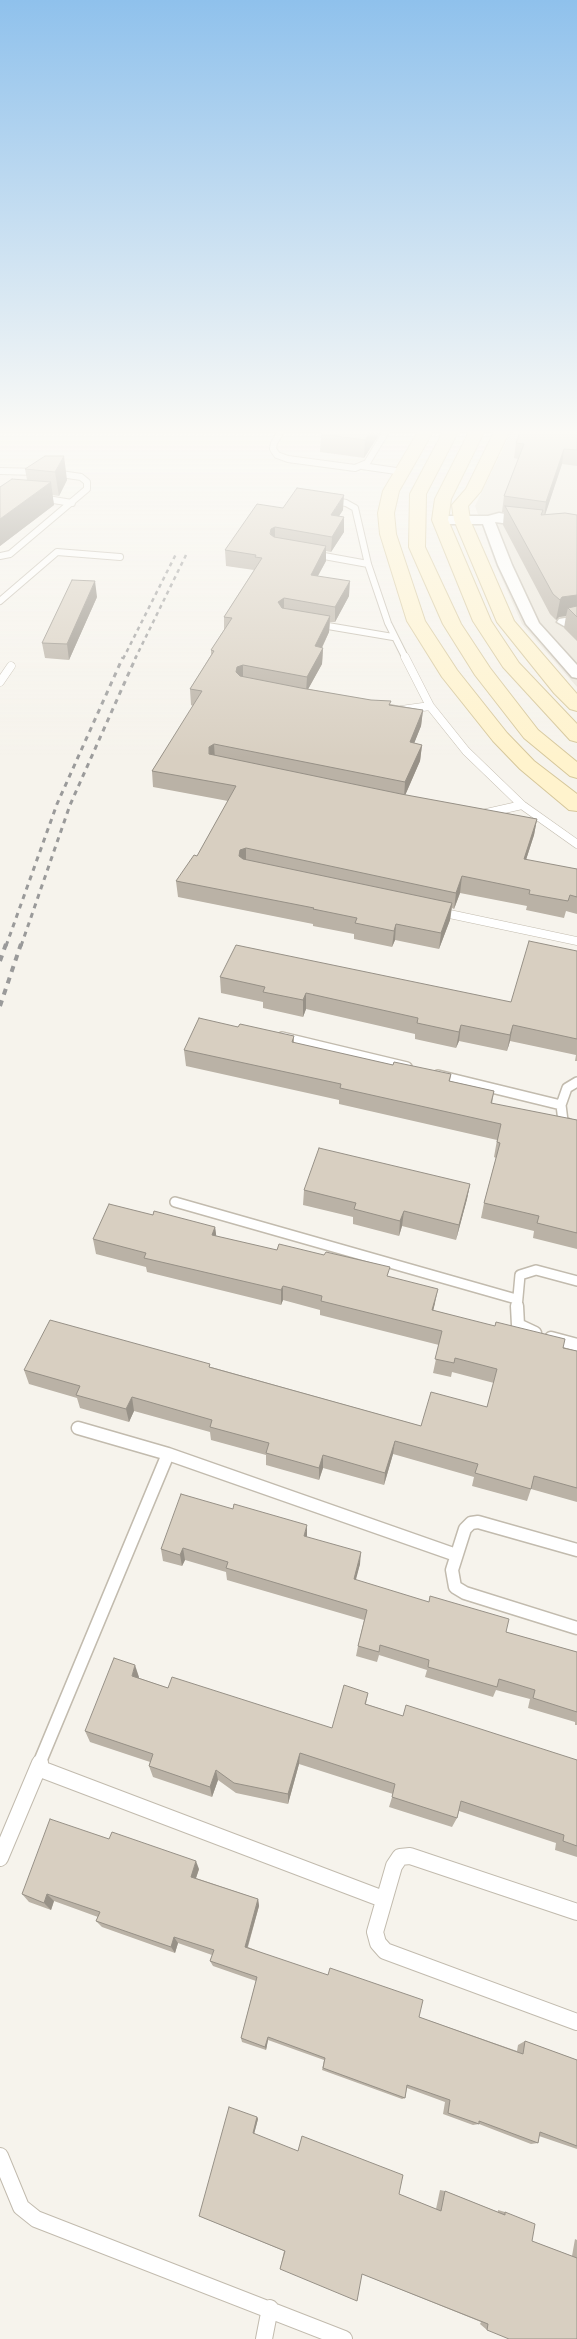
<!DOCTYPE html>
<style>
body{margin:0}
canvas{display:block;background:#f6f3ec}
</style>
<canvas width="577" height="2339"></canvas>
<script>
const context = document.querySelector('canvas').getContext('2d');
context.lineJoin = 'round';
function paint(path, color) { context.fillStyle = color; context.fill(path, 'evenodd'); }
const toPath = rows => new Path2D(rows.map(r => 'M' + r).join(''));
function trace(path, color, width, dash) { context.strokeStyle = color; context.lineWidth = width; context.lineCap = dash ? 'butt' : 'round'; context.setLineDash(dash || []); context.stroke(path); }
paint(toPath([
 [512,430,577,430,577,687,522,624,495,563,475,506]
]), '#eae5da');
const laneFar4 = toPath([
 [282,430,274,443,273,449,277,455,288,459,355,468,367,463,387,430],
 [362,466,403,472],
 [0,471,39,472],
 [41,498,72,503],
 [331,500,346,503,355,508,368,564,388,623,406,659],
 [313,554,368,564],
 [0,556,10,554,87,489,87,482,81,477,54,473],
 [0,601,57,552,120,557],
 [316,624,393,637]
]);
const laneFar3 = toPath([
 [405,657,430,706,466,751,522,805,577,844],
 [0,682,11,666],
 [401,710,430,706],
 [482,814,522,805],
 [440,912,577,941]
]);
const laneFar2 = toPath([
 [282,1037,407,1067],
 [438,1075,561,1105],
 [577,1082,567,1088,561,1105,563,1121,577,1128],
 [175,1202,516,1299],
 [517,1308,520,1275,536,1270,577,1281]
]);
const laneFar1 = toPath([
 [517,1306,518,1325,535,1333],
 [551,1338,577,1345],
 [78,1428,168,1454,456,1555],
 [577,1550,478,1522,471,1523,465,1529,452,1570,455,1587,465,1593,577,1628],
 [39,1764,168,1454]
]);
const lane = toPath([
 [38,1768,383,1899],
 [0,1858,40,1763],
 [577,1912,410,1856,400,1857,394,1866,375,1932,378,1943,385,1951,577,2022],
 [0,2156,21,2207,36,2219,344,2339],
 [264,2339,270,2308]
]);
const street = toPath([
 [499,513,577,525,577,533,495,522,512,565,539,623,577,665,577,678,572,677,526,624,498,565,483,524,440,524,434,520,440,516,488,516,499,513],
 [577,616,577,624,564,626,557,622,559,619,577,616]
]);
const secondary = toPath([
 [419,430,434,430,399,491,394,513,396,534,425,621,457,670,507,733,534,761,577,794,577,811,569,810,520,769,493,741,442,677,407,621,380,534,378,513,383,491,419,430],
 [444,430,459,430,426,494,425,547,461,624,490,668,538,730,577,762,577,778,570,776,524,738,475,675,443,624,409,547,410,494,444,430],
 [470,430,485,430,451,499,448,520,491,621,519,663,577,724,577,742,570,740,503,667,473,621,432,520,435,499,470,430],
 [495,430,510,430,481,491,468,506,470,520,514,621,577,694,577,711,570,709,554,693,497,622,454,520,452,505,466,489,495,430]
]);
trace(laneFar4, '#c2bbae', 8);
trace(laneFar3, '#c2bbae', 9);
trace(laneFar2, '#c2bbae', 12);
trace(laneFar1, '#c2bbae', 15);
trace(lane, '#c2bbae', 18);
trace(street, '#c2bbae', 3);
trace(secondary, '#d6c79b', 2);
trace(laneFar4, '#fff', 6);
trace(laneFar3, '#fff', 8);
trace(laneFar2, '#fff', 9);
trace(laneFar1, '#fff', 12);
trace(lane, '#fff', 16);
paint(street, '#fff');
paint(secondary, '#fff3cd');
trace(toPath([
 [123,659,176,554],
 [135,659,186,555]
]), '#9a9a9a', 2.5, [4, 4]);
trace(toPath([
 [6,946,57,804,123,657],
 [21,946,70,805,136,657]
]), '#9a9a9a', 3, [5, 5]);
trace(toPath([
 [0,961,6,944],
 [0,1006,21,944]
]), '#9a9a9a', 4, [6, 6]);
paint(toPath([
 [382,430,364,458,320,452,321,434],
 [577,430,577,466,562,464,545,515,577,515,577,641,564,628,566,616,559,617,556,620,550,614,503,525,504,512,502,512,504,496,518,459,514,458,516,443],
 [45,456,67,480,59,496,52,495,54,505,0,546,0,487,27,480,25,469],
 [283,508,343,510,339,516,344,517,344,532,331,552,326,551,326,561,318,576,349,596,335,622,330,622,329,632,322,648,323,648,322,664,308,689,423,710,421,726,414,743,422,745,420,761,405,795,537,819,534,835,526,860,577,869,577,914,566,911,564,918,526,910,527,906,460,893,454,909,452,908,450,920,439,949,395,940,392,947,354,939,354,934,313,926,313,924,178,897,176,881,197,856,228,801,153,787,152,771,193,706,191,705,190,689,211,655,211,650,224,630,224,617,254,570,226,566,225,550],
 [97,597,69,660,45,658,42,643],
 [577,951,577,1061,575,1061,576,1055,510,1041,507,1051,459,1041,456,1048,415,1039,415,1034,306,1009,303,1017,263,1008,263,1002,221,993,220,977,511,1002],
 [238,1027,294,1036,294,1043,393,1065,451,1074,450,1081,494,1091,492,1104,577,1120,577,1249,533,1238,534,1231,481,1218,484,1203,496,1158,494,1157,497,1140,339,1104,339,1100,186,1066,184,1050],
 [470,1184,467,1199,456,1240,402,1226,399,1236,353,1224,353,1217,303,1205,304,1190],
 [153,1215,215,1227,216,1236,389,1277,435,1303,433,1310,577,1351,577,1502,531,1489,527,1501,472,1486,474,1477,393,1454,384,1485,323,1468,319,1480,266,1465,266,1455,211,1440,210,1432,134,1411,129,1422,80,1408,77,1398,29,1384,24,1370,211,1367,421,1426,487,1407,494,1383,452,1372,451,1377,433,1373,439,1345,320,1315,320,1310,283,1300,281,1305,147,1272,146,1267,96,1254,93,1239],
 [307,1537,360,1564,355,1580,506,1632,577,1652,577,1725,575,1725,575,1722,528,1708,530,1699,496,1690,493,1697,425,1677,427,1670,379,1655,377,1662,356,1656,358,1646,364,1620,227,1580,226,1572,185,1560,182,1566,163,1561,161,1549],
 [139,1677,139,1678,168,1688,332,1728,368,1693,366,1704,403,1716,577,1760,577,1857,555,1850,556,1843,459,1811,457,1818,452,1827,389,1807,393,1794,299,1764,288,1804,236,1793,218,1780,212,1797,153,1777,149,1766,150,1762,90,1742,85,1731],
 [199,1869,196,1878,258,1899,259,1906,248,1947,419,2017,517,2051,518,2045,525,2041,577,2060,577,2149,539,2136,538,2143,531,2144,479,2124,473,2125,443,2114,445,2102,407,2088,405,2098,402,2099,322,2070,324,2060,268,2040,266,2050,242,2042,241,2038,256,1981,213,1966,210,1961,212,1955,178,1943,175,1953,102,1927,96,1921,98,1917,54,1901,51,1910,29,1902,22,1894],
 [257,2117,258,2119,254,2134,399,2194,436,2209,440,2190,445,2191,498,2212,498,2210,505,2212,532,2241,572,2256,575,2239,577,2240,577,2339,487,2330,480,2324,481,2322,362,2274,280,2269,284,2251,199,2216]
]), '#bab2a6');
paint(toPath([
 [371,430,382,430,364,458,365,440],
 [564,449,562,464,544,518,546,502],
 [64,456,67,480,59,496,55,472],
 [51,482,54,505,0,546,0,519],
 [344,495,343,510,330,530,331,515],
 [344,517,344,532,331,552,332,537],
 [275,527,275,542,271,549,271,529],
 [326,546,326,561,310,590,311,575],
 [95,581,97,597,69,660,67,644],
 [350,581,349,596,335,622,335,607],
 [577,595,577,615,568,608,566,616,559,617,556,620,560,600,562,597],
 [284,598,284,614,278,602],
 [330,616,329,632,315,662,323,648,322,664,306,693,307,677,315,646],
 [243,665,243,680,236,672,237,667],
 [423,710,421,726,408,759,410,742],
 [214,744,215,760,210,763,209,747],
 [422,745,420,761,404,798,405,782],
 [537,819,534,835,521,875,524,859],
 [246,848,246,864,239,856,240,850],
 [462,876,460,893,454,909,456,893],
 [452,903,450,920,439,949,441,933],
 [396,924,395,940,392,947,394,931],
 [306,993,306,1009,303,1017,303,1000],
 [461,1025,459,1041,456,1048,459,1032],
 [513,1025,510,1041,507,1051,510,1035],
 [470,1184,467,1199,456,1240,459,1225],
 [404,1211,402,1226,399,1236,400,1221],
 [215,1227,217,1241,212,1235],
 [283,1286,283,1300,281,1305,281,1290],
 [438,1289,435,1303,430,1324,432,1310],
 [132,1397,134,1411,129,1422,126,1409],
 [395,1441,393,1454,384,1485,385,1473],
 [323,1455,323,1468,319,1480,319,1468],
 [307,1525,307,1537,304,1536],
 [183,1548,185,1560,182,1566,180,1555],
 [361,1552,360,1564,353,1591,354,1579],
 [135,1665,139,1677,136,1688,132,1676],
 [300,1753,299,1764,288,1804,288,1794],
 [216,1770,218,1780,212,1797,210,1787],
 [196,1861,199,1869,194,1884,191,1877],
 [47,1894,54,1901,51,1910,44,1903],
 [258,1899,259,1906,246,1952,245,1947],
 [174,1937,178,1943,175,1953,171,1947],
 [268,2037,268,2040,266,2050,265,2047],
 [257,2117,258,2119,254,2134,253,2133]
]), '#979187');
const building = toPath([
 [323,430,371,430,365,440,321,434,323,430],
 [521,430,577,430,577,450,564,449,546,502,504,496,524,444,516,443,521,430],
 [45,456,64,456,55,472,25,469,45,456],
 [12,479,51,482,0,519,0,487,12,479],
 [297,488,344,495,331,515,344,517,332,537,275,527,271,529,270,534,274,537,326,546,311,575,350,581,335,607,284,598,278,602,282,608,330,616,315,646,323,648,307,677,243,665,237,667,236,672,240,676,301,688,371,700,391,701,389,705,423,710,410,742,422,745,405,782,214,744,209,747,209,754,401,794,537,819,524,859,577,869,577,897,570,895,568,901,529,894,530,890,462,876,456,893,246,848,240,850,239,856,243,859,452,903,441,933,396,924,394,931,355,923,357,918,313,909,314,908,176,881,194,855,197,856,236,786,152,771,202,691,190,689,214,651,211,650,232,618,224,617,262,558,255,557,256,555,225,550,257,504,283,508,297,488],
 [505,506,543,510,541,515,565,513,577,515,577,595,562,597,560,600,553,594,505,506],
 [72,580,95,581,67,644,42,643,72,580],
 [577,606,577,617,568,608,577,606],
 [529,941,577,951,577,1039,513,1025,510,1035,461,1025,459,1032,417,1023,418,1018,306,993,303,1000,263,992,265,987,220,977,236,945,511,1002,529,941],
 [199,1018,238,1027,240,1024,294,1036,292,1042,393,1065,394,1062,451,1074,449,1081,494,1091,491,1103,577,1120,577,1233,537,1223,539,1216,484,1203,500,1143,497,1142,501,1124,340,1088,341,1084,184,1050,199,1018],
 [319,1148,470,1184,459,1225,404,1211,400,1221,354,1209,356,1203,304,1190,319,1148],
 [109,1204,153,1215,154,1211,215,1227,212,1235,277,1250,279,1244,324,1255,326,1252,390,1267,387,1276,438,1289,432,1310,495,1326,496,1322,565,1339,563,1348,577,1351,577,1488,534,1476,531,1489,475,1473,478,1464,395,1441,385,1473,323,1455,319,1468,266,1453,269,1443,210,1427,212,1420,132,1397,126,1409,76,1395,80,1386,24,1370,50,1320,210,1364,209,1367,421,1426,431,1392,487,1407,497,1369,455,1358,454,1363,435,1359,442,1331,321,1301,322,1296,283,1286,281,1290,144,1258,146,1253,93,1239,109,1204],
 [181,1494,233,1509,234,1504,307,1525,304,1536,361,1552,354,1579,429,1602,430,1596,509,1619,506,1632,577,1652,577,1712,533,1698,535,1690,499,1679,497,1687,428,1667,429,1660,380,1645,379,1652,358,1646,367,1610,226,1568,228,1562,183,1548,180,1555,161,1549,181,1494],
 [114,1658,135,1665,132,1676,168,1688,172,1677,332,1728,344,1685,368,1693,365,1704,403,1716,406,1705,577,1760,577,1846,563,1841,564,1835,461,1801,457,1818,392,1797,395,1784,300,1753,288,1794,234,1783,216,1770,210,1787,149,1766,153,1754,85,1731,114,1658],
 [50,1819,109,1839,112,1832,196,1861,191,1877,258,1899,245,1947,328,1975,330,1968,423,2000,419,2017,523,2054,525,2041,577,2060,577,2146,540,2132,538,2143,479,2121,479,2124,448,2113,450,2100,407,2085,405,2098,323,2068,325,2058,268,2037,265,2047,241,2038,257,1977,210,1961,214,1950,174,1937,171,1947,96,1921,100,1912,47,1894,44,1903,22,1894,50,1819],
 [229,2107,257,2117,253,2133,298,2151,302,2136,403,2175,399,2194,441,2211,445,2191,505,2215,505,2212,535,2224,532,2241,577,2258,577,2339,509,2339,487,2330,488,2324,362,2274,357,2301,280,2269,285,2251,199,2216,229,2107]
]);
paint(building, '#d8cfc1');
trace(building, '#979187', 1);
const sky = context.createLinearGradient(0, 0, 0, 758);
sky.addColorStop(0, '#8fc1ec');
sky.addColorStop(0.57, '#fbfaf6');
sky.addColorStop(1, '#fbfaf600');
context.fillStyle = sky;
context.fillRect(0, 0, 577, 758);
</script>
